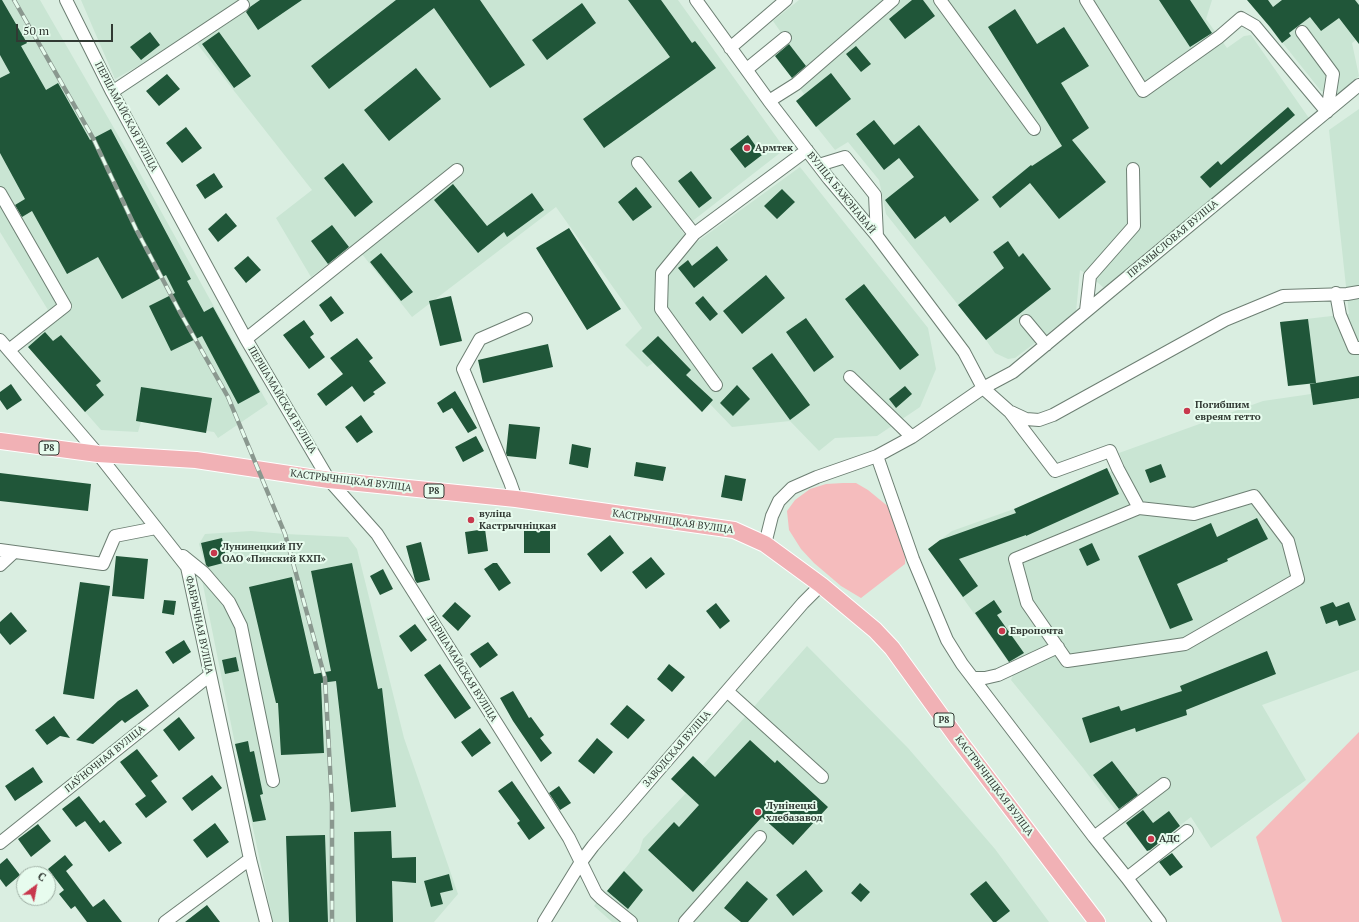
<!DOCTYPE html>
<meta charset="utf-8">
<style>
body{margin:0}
#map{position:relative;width:1359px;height:922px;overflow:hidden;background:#daeee1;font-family:"PT Serif",serif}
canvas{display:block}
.north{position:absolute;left:16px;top:866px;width:40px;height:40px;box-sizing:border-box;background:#e7fcee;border:1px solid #9eaea3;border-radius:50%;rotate:32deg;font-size:11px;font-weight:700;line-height:16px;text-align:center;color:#313933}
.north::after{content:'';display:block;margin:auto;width:14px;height:18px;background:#c8384d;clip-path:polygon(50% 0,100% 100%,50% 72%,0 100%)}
.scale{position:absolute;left:16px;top:24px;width:97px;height:18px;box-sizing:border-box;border:2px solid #313933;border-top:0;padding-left:5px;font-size:12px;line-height:14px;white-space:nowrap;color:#313933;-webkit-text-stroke:3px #e7fcee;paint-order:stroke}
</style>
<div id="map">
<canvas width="1359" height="922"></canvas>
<div class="north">С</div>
<div class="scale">50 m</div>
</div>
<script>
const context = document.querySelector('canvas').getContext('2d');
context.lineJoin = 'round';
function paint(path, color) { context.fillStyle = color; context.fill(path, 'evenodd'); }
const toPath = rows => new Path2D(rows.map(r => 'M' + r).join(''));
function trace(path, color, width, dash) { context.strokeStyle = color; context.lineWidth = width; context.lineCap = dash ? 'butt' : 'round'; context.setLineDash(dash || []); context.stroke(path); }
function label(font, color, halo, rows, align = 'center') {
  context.font = font + ' "PT Serif",serif'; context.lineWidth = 4; context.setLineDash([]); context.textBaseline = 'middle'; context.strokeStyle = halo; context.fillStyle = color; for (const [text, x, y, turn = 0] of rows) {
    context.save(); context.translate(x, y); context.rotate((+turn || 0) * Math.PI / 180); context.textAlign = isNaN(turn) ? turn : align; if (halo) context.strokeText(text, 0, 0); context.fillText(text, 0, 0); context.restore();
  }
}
paint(toPath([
 [0,0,40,0,137,168,268,404,218,438,214,432,141,422,138,432,101,430,17,334,48,310,0,232],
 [81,0,678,0,785,149,681,230,694,244,800,167,928,328,936,369,920,407,877,436,835,438,819,451,790,421,732,427,710,404,702,412,653,363,647,367,625,345,642,328,556,207,412,317,354,244,311,277,276,218,312,190,198,45,190,37,115,79],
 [799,0,1212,0,1206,19,1227,48,1244,36,1251,35,1311,121,1147,251,1104,288,1090,276,1080,270,1076,312,1015,358,1008,359,995,353,986,340,886,214,879,180,848,142,835,150,796,101,804,94,775,55,789,44,773,21],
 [1247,0,1359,0,1359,38,1352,43,1359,76,1337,95,1321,91,1270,27],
 [1359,109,1359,670,1262,705,1306,780,1211,848,1191,817,1147,851,1083,768,1011,680,1015,671,928,549,952,531,1014,509,1107,468,1109,472,1125,467,1119,453,1263,401,1311,394,1309,384,1288,386,1280,322,1349,314,1329,130],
 [251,531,285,534,348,537,357,549,404,738,458,894,434,922,273,922,235,744,201,575,207,571,199,544,205,534],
 [807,646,908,748,995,849,1049,922,612,922,594,906,639,852,643,839,686,793,671,779,693,756,703,765]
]), '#c9e5d3');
paint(toPath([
 [843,483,856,483,868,490,890,508,906,545,905,564,861,598,841,586,814,563,801,549,789,530,787,511,795,500,810,489,826,484],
 [1359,732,1359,922,1282,922,1256,837]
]), '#f5bcbd');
paint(toPath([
 [0,0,2,0,27,43,21,46,46,90,58,83,90,140,111,129,191,279,187,281,204,312,213,307,260,392,238,404,202,336,171,351,149,306,175,293,166,275,122,299,98,257,67,274,32,211,22,217,15,205,25,199,0,153,0,78,10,73,0,55],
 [260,0,302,0,258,30,246,12,250,7],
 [396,0,480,0,525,65,490,88,434,8,329,89,311,66],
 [628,0,661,0,692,43,695,41,716,68,604,148,583,119,670,57],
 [912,0,923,0,935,16,905,39,889,19],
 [1159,0,1190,0,1212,33,1190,47],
 [1247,0,1268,0,1273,7,1282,0,1355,0,1359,5,1359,44,1339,18,1321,31,1310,17,1289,33,1291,36,1282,43,1270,27],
 [582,3,596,23,547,60,532,40],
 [1015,9,1037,44,1064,27,1089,66,1061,83,1089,128,1072,140,1106,182,1059,219,1030,183,1000,208,992,197,1031,165,1032,166,1062,146,988,27],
 [150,32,160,45,141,60,130,47],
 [219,32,251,76,234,88,202,44],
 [789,44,806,66,792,78,775,56],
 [856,46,871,64,861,72,846,54],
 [416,68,441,99,389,141,364,110],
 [831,73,851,99,816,127,796,101],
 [167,74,180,89,159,106,146,91],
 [1288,107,1295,115,1210,188,1200,177,1218,161,1221,165],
 [874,120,894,145,919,125,979,200,950,223,945,216,915,239,885,200,914,177,899,158,884,170,856,134],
 [186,127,202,148,182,163,166,143],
 [748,135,762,155,745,168,730,149],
 [343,163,373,202,355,217,324,178],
 [691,171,712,198,699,208,678,181],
 [214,173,223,187,205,199,196,185],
 [453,184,487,226,532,193,544,210,507,237,504,232,478,253,434,200],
 [636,187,652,207,633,221,618,202],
 [782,189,795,202,777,219,764,206],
 [226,213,237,226,218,242,208,229],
 [332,225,349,247,328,264,311,241],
 [569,228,621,309,587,330,536,248],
 [1008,241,1019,257,1023,253,1051,289,986,340,958,305,1004,268,993,252],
 [717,246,728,260,694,288,678,268,688,260,692,266],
 [381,253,413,292,401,301,370,262],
 [248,256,261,270,246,283,234,268],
 [766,275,785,298,742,334,723,311],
 [864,284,919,355,900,370,845,299],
 [331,296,344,313,331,322,319,305],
 [451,296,462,341,440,346,429,301],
 [703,296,718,314,710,321,695,303],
 [806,318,834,357,814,372,786,332],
 [1308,319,1316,383,1288,386,1280,322],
 [304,320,314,334,310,337,325,357,309,369,283,335],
 [45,332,53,341,61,335,101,381,96,385,104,395,85,412,28,347],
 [658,336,691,370,686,375,713,400,702,412,642,351],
 [357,338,373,358,369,361,386,383,373,392,375,394,364,402,352,386,326,406,317,394,343,374,330,358],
 [548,344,553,367,483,383,478,360],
 [772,353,810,405,790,420,752,368],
 [1359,376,1359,398,1313,405,1310,384],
 [11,384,22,400,7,410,0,400,0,392],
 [737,385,750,399,733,416,720,403],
 [905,386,912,394,896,408,889,399],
 [141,387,212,398,206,433,136,421],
 [455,391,477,428,468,433,452,408,443,413,437,403],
 [361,415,373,432,357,443,345,427],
 [509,424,540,427,536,459,507,456,506,453],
 [476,436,484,451,463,462,455,447],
 [572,444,591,448,588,468,569,464],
 [636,462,666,467,663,481,634,476],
 [1161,464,1166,477,1150,483,1145,470],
 [1107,468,1119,494,1026,536,1026,535,959,559,978,586,963,597,928,549,940,540,1016,513,1014,509],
 [0,473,91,484,88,511,0,501],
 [725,475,746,479,742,501,721,497],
 [1257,518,1268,539,1227,559,1228,561,1177,584,1193,620,1170,629,1138,556,1211,523,1217,537],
 [485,529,488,551,468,554,465,532],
 [524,530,550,530,550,553,524,553],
 [610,535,624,553,601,572,587,554],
 [222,538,227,562,208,567,206,565,201,543],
 [421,542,430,580,417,583,415,580,406,546],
 [1092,543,1100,560,1087,566,1079,549],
 [116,556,148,559,144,599,112,596],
 [651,557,665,574,646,589,632,572],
 [352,563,378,689,382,688,396,807,351,812,336,681,321,683,324,753,281,755,278,703,276,703,249,587,292,577,314,674,331,671,311,571],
 [493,563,497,563,511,583,499,591,484,569],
 [383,569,393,589,380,595,370,576],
 [80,582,110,586,94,699,63,694],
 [164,600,176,601,174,615,162,613],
 [994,600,1002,612,997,615,1024,653,1009,662,975,613],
 [455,602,471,616,458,631,442,616],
 [1333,602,1336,607,1349,602,1356,620,1339,626,1337,620,1326,624,1320,607],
 [716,603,730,621,720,629,706,611],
 [11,612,27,631,10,645,0,633,0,622],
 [415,624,427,640,411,652,399,636],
 [184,640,191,652,173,664,165,652],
 [488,642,498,655,480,668,470,654],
 [1267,651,1276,674,1186,710,1187,715,1136,732,1135,728,1090,743,1082,718,1119,706,1121,711,1182,691,1180,686],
 [236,657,239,671,225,674,222,660],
 [440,664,471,708,455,719,424,675],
 [669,664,685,677,672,692,657,679],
 [137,689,149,706,125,723,122,720,93,744,76,740,118,701],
 [513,691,529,718,531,717,544,735,540,738,552,753,541,762,513,721,500,698],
 [627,705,645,720,628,739,610,724],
 [54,716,70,738,60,736,47,745,35,730],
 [179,717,195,738,179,751,163,730],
 [480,728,491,743,472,757,461,742],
 [597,738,613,752,594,774,578,761],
 [750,740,775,763,777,760,828,807,793,845,762,817,693,892,648,850,674,822,679,827,699,805,671,779,693,756,715,777],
 [248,741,250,752,254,751,263,794,260,795,266,820,253,822,235,744],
 [137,749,158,776,151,781,167,802,146,818,135,804,146,796,120,762],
 [1112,761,1138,795,1119,809,1093,775],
 [33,767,43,782,15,801,5,786],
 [212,775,222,788,192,811,182,798],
 [512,781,545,828,529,840,517,823,520,821,498,791],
 [559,786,571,803,560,810,549,793],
 [79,796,100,823,104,820,122,843,109,852,85,821,76,827,62,809],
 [1143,810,1153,823,1169,811,1180,826,1150,850,1147,851,1126,823],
 [215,823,229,842,207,858,193,840],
 [38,824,51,841,31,857,18,839],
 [391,831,392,858,416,857,416,883,392,881,393,922,356,922,354,832],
 [325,835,328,922,289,922,286,836],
 [1172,853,1183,867,1170,876,1159,862],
 [65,855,73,865,66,871,93,907,104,899,122,922,87,922,75,906,71,909,59,894,64,890,48,869],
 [7,858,20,875,6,887,0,879,0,864],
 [806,870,823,891,793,916,776,895],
 [624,871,643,890,628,909,607,891],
 [449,874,453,890,440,893,443,904,431,907,424,881],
 [747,881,768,899,748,922,741,922,724,908],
 [986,881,1010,911,996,922,993,922,970,894],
 [860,883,870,892,861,902,851,893],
 [207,905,220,922,185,922]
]), '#205639');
const minor = toPath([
 [66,0,112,92,246,339,329,480,377,534,569,838,596,893,601,898,631,922],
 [696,0,769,101,829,179,877,236,964,352,983,388,1010,412,1055,471,1110,451,1118,469,1139,508,1194,514,1254,496,1288,541,1298,579,1185,644,1067,661,1027,603,1015,559,1139,508],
 [940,0,1034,129],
 [1086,0,1143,91,1219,37,1241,18,1255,26,1327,112],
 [1302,32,1333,74,1327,112],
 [730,48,786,0],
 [747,69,785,38],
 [112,92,243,5],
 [769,101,796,84,893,0],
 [638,163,694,234],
 [819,165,845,157,875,195,877,236],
 [0,193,65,306,9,350],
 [1336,293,1340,315,1354,348,1359,348],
 [1086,311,1090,276,1134,226,1133,169],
 [1026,321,1046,345],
 [246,339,457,170],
 [0,340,98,454,187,567,250,859,266,922],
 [850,377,912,437],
 [716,385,661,309,662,273,694,234,807,150],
 [1011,412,1026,419,1039,420,1053,415,1225,320,1283,296,1347,294,1359,292],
 [877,456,913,559,947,640,962,664,1094,837,1127,878,1160,922],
 [516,499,510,482,463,369,480,339,526,319],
 [765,544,772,516,779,501,792,488,817,477,877,456,912,437,983,388,1013,372,1359,85],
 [0,550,103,564,115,536,156,528],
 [183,556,204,573,229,602,241,626,273,781],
 [0,565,14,552],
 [973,678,985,678,998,675,1058,647],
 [727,691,822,777],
 [1094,837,1164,784],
 [0,843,210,675],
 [1127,878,1187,831],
 [165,922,250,859],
 [544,922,581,862,593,846,803,603,821,585],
 [685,922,760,837]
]);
const major = toPath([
 [0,441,98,454,196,460,329,480,516,499,734,530,765,544,821,585,875,630,892,648,958,739,1097,922]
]);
trace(minor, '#6d7f73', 14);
trace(major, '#fff', 18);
trace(minor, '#fff', 12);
trace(major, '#f1b1b5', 16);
const rail = toPath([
 [14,0,93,138,136,229,181,314,228,397,285,534,325,678,332,804,332,922]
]);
trace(rail, '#8a988f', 4.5);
trace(rail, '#e7fcee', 3, [9]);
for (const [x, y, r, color] of [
 [747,148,4,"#c8384d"],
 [1187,411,4,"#c8384d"],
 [471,520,4,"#c8384d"],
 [214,553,4,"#c8384d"],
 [1002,631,4,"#c8384d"],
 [758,812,4,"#c8384d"],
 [1151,839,4,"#c8384d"]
]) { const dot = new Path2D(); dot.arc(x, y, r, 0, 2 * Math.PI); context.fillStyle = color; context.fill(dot); trace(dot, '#e7fcee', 1.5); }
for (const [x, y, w] of [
 [49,448,20],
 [434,491,20],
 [944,720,20]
]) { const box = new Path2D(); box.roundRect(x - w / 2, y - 7, w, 14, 3); context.fillStyle = '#e7fcee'; context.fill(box); trace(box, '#313933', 1); }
label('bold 9px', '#313933', null, [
 ["Р8",49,448],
 ["Р8",434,491],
 ["Р8",944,720]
]);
label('10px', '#313933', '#e7fcee', [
 ["ПЕРШАМАЙСКАЯ ВУЛІЦА",126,117,62],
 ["ВУЛІЦА БАЖЭНАВАЙ",841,193,51],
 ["ПРАМЫСЛОВАЯ ВУЛІЦА",1173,239,-40],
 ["ПЕРШАМАЙСКАЯ ВУЛІЦА",282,400,59],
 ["КАСТРЫЧНІЦКАЯ ВУЛІЦА",351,481,7],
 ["КАСТРЫЧНІЦКАЯ ВУЛІЦА",673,522,8],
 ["ФАБРЫЧНАЯ ВУЛІЦА",199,625,78],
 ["ПЕРШАМАЙСКАЯ ВУЛІЦА",462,669,58],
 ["ЗАВОДСКАЯ ВУЛІЦА",677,749,-49],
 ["ПАЎНОЧНАЯ ВУЛІЦА",105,759,-39],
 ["КАСТРЫЧНІЦКАЯ ВУЛІЦА",994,786,53]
]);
label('bold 10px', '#313933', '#e7fcee', [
 ["Армтек",755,148],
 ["Погибшим",1195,405],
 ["евреям гетто",1195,417],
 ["вуліца",479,514],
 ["Кастрычніцкая",479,526],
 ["Лунинецкий ПУ",222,547],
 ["ОАО «Пинский КХП»",222,559],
 ["Европочта",1010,631],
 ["Лунінецкі",766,806],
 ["хлебазавод",766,818],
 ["АДС",1159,839]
], 'left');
</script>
